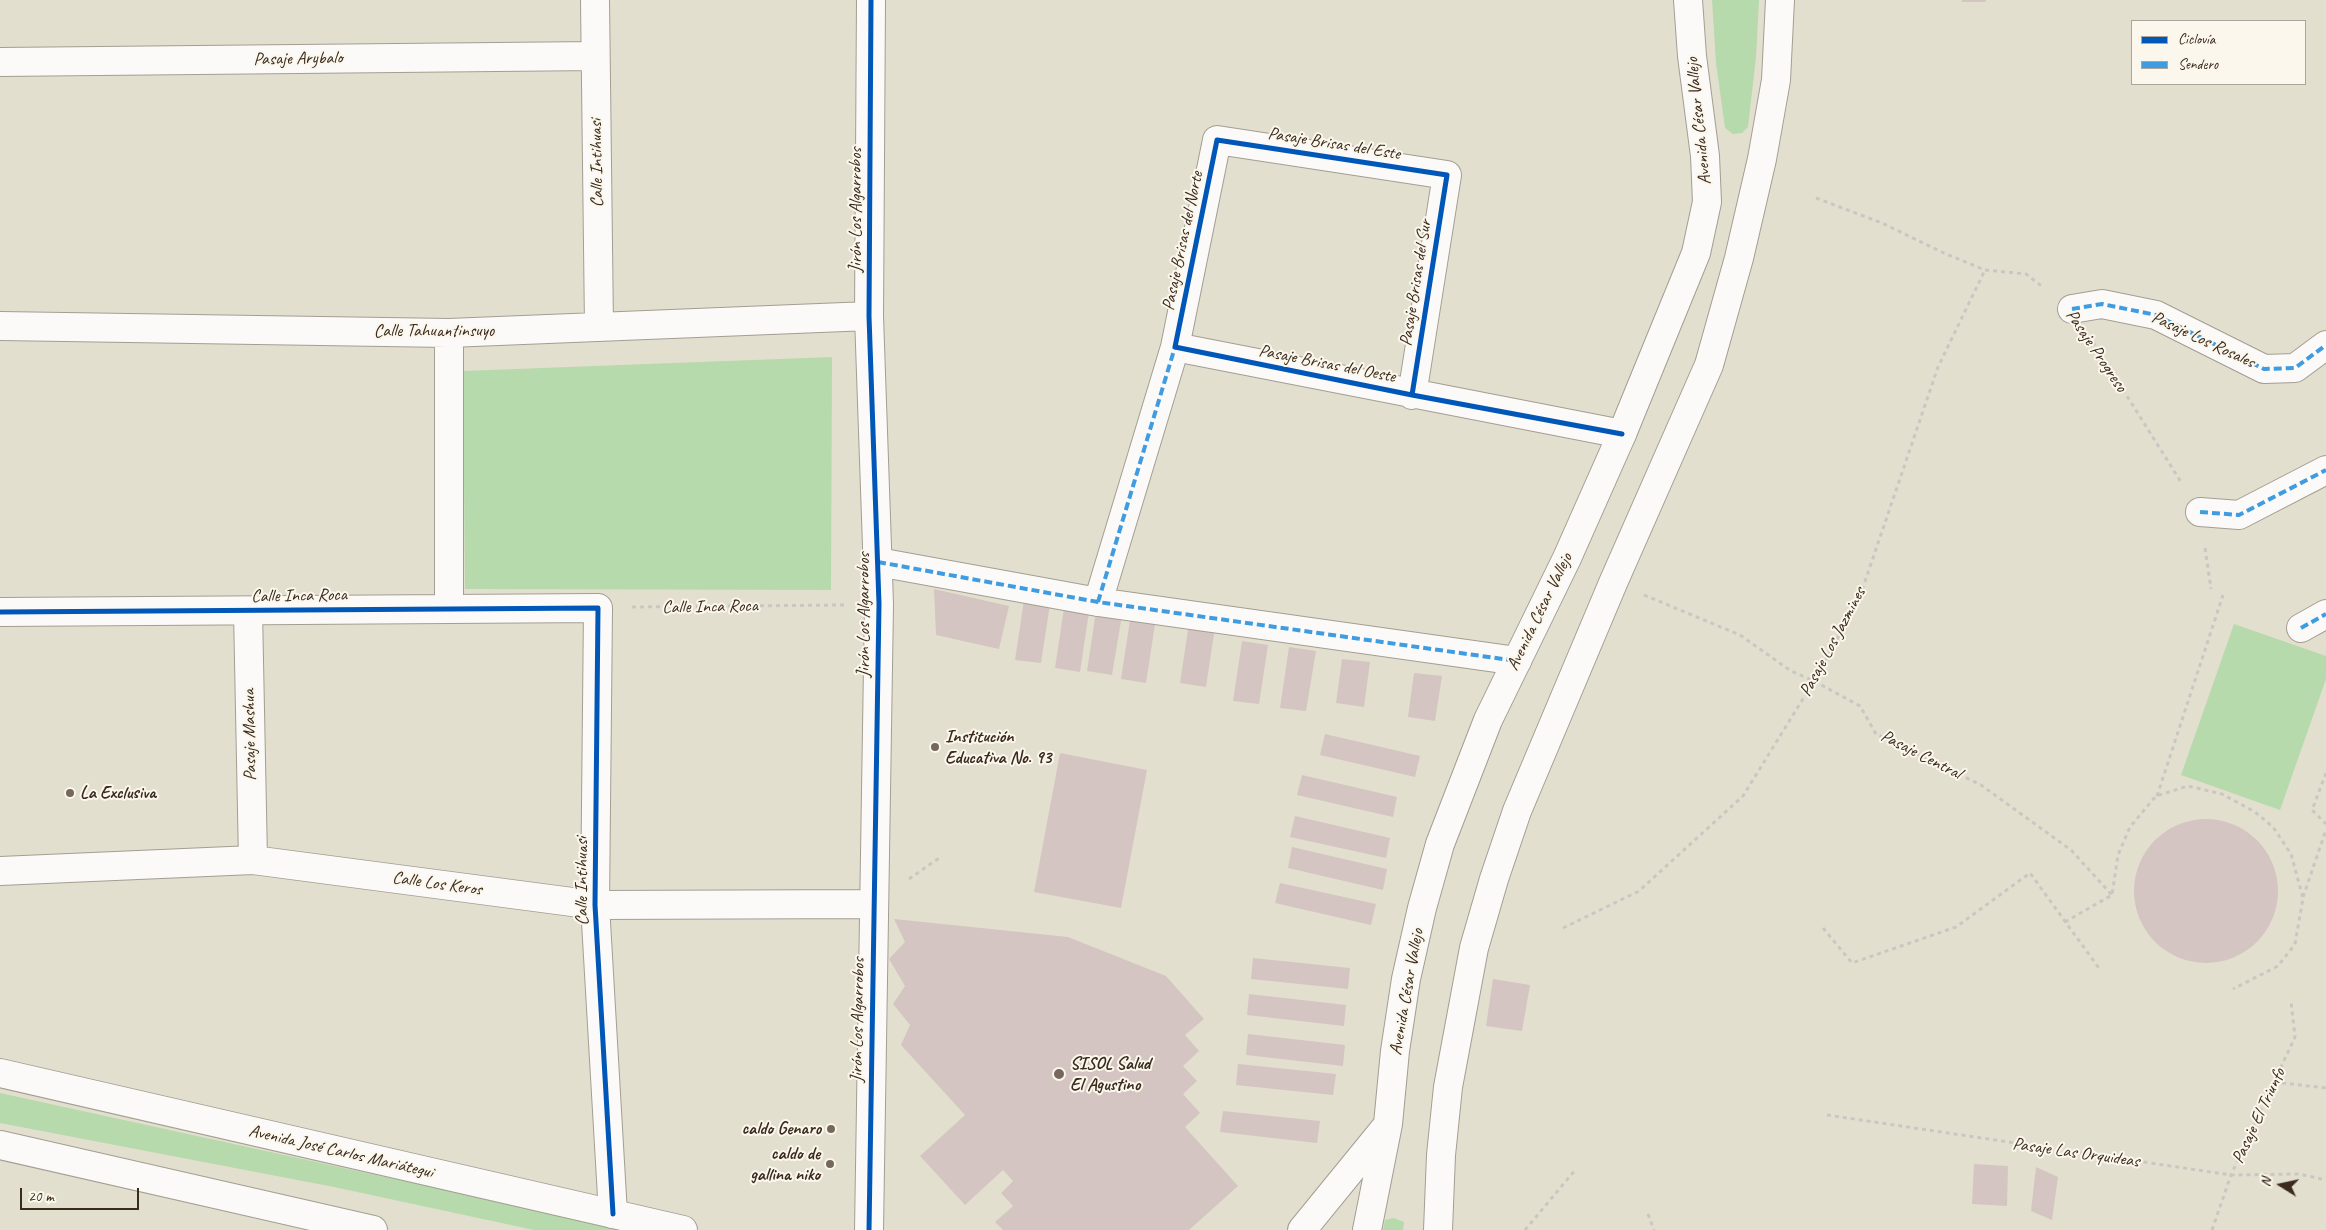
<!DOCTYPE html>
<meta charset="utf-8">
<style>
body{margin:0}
#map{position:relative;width:2326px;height:1230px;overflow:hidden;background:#e3dfce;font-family:Caveat,sans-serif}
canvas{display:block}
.legend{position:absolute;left:2131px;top:20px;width:175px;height:65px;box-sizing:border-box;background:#fbf7ec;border:1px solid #aea59a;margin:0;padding:6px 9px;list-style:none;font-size:15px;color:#3b2a1e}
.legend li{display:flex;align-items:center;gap:10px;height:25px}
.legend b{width:25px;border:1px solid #aea59a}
.north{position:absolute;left:2256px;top:1160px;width:50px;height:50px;-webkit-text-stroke:4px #fbf7ec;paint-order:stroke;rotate:280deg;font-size:14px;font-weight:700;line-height:20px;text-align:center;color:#3b2a1e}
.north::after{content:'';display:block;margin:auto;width:18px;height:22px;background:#3b2a1e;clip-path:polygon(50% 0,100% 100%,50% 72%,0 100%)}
.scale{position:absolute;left:20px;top:1188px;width:119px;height:22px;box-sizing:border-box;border:2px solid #3b2a1e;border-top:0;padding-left:6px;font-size:15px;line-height:18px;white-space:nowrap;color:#3b2a1e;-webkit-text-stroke:4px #fbf7ec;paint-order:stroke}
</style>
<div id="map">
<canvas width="2326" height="1230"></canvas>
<ul class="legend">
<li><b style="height:6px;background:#0057b8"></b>Ciclovía</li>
<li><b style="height:6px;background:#3f9ce0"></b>Sendero</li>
</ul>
<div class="north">N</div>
<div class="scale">20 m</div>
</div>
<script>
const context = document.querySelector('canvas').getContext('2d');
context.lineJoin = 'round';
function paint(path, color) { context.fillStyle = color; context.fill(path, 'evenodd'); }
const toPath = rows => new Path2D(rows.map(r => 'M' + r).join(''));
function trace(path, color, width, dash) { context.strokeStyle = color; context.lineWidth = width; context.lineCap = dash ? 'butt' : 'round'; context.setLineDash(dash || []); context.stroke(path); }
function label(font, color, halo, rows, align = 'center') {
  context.font = font + ' Caveat,sans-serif'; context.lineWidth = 4; context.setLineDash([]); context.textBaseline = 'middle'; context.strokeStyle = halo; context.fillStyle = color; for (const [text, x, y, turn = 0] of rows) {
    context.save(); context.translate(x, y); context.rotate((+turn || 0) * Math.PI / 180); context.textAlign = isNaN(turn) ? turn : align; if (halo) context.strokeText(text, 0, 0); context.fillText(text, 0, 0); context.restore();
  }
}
paint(toPath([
 [1712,0,1759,0,1756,57,1748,127,1742,133,1733,134,1725,128,1716,63],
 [832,357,831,590,465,589,463,371],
 [2234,624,2326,656,2326,679,2280,810,2181,775],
 [0,1093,628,1230,534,1230,334,1187,0,1123],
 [1394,1218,1404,1222,1403,1230,1383,1230,1385,1220]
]), '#b6daab');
paint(toPath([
 [1962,0,1986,0,1986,2,1962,2],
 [934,589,1009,606,999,649,936,635],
 [1024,600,1050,604,1041,663,1015,660],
 [1064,608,1089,612,1080,672,1055,668],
 [1096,611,1122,615,1112,675,1087,671],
 [1130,620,1155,624,1146,683,1121,679],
 [1189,623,1215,627,1206,687,1180,683],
 [1242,641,1268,645,1259,704,1233,701],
 [1289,647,1316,651,1306,711,1280,708],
 [1342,659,1370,662,1364,707,1336,703],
 [1414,673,1442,676,1435,721,1408,717],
 [1325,734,1420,756,1415,777,1320,755],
 [1060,753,1147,770,1121,908,1034,892],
 [1302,775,1397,797,1393,817,1297,795],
 [1295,816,1390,838,1386,858,1290,837],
 '2134 891a72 72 0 1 1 144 0a72 72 0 1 1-144 0Z',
 [1292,847,1387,869,1383,890,1288,868],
 [1280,883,1376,904,1371,925,1275,903],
 [894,919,1068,937,1166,976,1204,1019,1185,1035,1199,1051,1183,1066,1197,1081,1183,1094,1200,1113,1185,1127,1238,1186,1189,1230,1003,1230,995,1222,1013,1206,1001,1193,1013,1181,1003,1170,965,1205,920,1156,965,1115,901,1045,910,1025,893,1004,905,986,889,959,905,942],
 [1253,958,1350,968,1348,989,1251,979],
 [1493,979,1530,985,1522,1031,1486,1026],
 [1249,994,1346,1005,1344,1026,1247,1015],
 [1248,1034,1345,1045,1343,1066,1246,1055],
 [1238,1064,1336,1074,1333,1095,1236,1085],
 [1223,1111,1320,1121,1317,1143,1220,1132],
 [1974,1164,2008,1166,2007,1206,1972,1204],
 [2036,1167,2058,1177,2052,1220,2031,1211]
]), '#d4c5c2');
const street = toPath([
 [595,0,599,327],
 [0,62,595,56],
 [2072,309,2102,304,2156,315,2264,369,2295,368,2326,345],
 [0,326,449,333,869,316],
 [1175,347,1622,434],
 [2200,512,2239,515,2326,470],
 [878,562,1098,602,1517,661],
 [1098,602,1175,347,1217,140,1447,175,1412,395],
 [449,607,449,333],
 [248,611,253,860],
 [0,612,598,608,595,905,613,1214],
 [2301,628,2326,614],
 [0,871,253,860,595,905,874,904],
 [869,1230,879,604,869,316,871,0]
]);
const primary = toPath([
 [0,1073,683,1230],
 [0,1145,373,1230],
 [1302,1230,1386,1127],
 [1367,1230,1388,1124,1395,1051,1406,979,1422,908,1440,844,1488,720,1567,558,1622,434,1696,253,1707,202,1705,156,1692,56,1688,0],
 [1438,1230,1441,1155,1448,1087,1474,948,1494,879,1517,811,1613,583,1709,365,1739,258,1762,159,1776,80,1780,0]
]);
trace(street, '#a39e93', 30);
trace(primary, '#a39e93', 30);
trace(toPath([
 [1816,198,1882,223,1946,254,1985,270,2026,274,2044,288],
 [2093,342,2181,482],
 [2205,548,2211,589],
 [1644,595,1740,635,1791,671,1814,681,1860,706,1876,734,1981,785,2071,850,2112,895],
 [632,607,845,605],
 [2326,773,2312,810,2326,824],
 [2157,796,2223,595],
 [909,879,942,856],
 [2303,897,2326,830],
 [2065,922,2112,895,2118,855,2130,827,2156,796,2188,786,2222,794,2255,812,2273,827,2291,854,2303,898,2295,944,2278,966,2233,989],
 [1563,928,1639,891,1743,796,1814,681,1859,599,1938,367,1985,270],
 [1823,928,1852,963,1956,927,2030,873,2101,971],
 [2274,1082,2326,1088],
 [1827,1115,2231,1175,2299,1174,2326,1180],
 [1648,1214,1654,1230],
 [1525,1230,1576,1169],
 [2212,1230,2231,1175,2295,1037,2291,1001]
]), '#cac7c2', 3, [4, 4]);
trace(street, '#fbfaf8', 28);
trace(primary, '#fbfaf8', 28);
trace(toPath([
 [2072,309,2102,304,2156,315,2264,369,2295,368,2326,345],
 [2200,512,2239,515,2326,470],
 [878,562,1098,602,1517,661],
 [1098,602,1175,347],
 [2301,628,2326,614]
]), '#3f9ce0', 4, [8, 4]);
trace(toPath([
 [1412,395,1447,175,1217,140,1175,347,1412,395,1622,434],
 [0,612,598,608,595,905,613,1214],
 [869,1230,879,604,869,316,871,0]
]), '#0057b8', 5);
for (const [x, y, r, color] of [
 [935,747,5,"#76695c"],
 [70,793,5,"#76695c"],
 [1059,1074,6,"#76695c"],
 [831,1129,5,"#76695c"],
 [830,1164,5,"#76695c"]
]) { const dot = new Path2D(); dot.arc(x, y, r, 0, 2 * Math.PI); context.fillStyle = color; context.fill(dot); trace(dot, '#fbf7ec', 2); }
label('18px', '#3b2a1e', '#fbf7ec', [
 ["Pasaje Arybalo",298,59,-1],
 ["Avenida César Vallejo",1699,121,-96],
 ["Pasaje Brisas del Este",1334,144,9],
 ["Calle Intihuasi",597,163,-91],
 ["Jirón Los Algarrobos",856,210,-90],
 ["Pasaje Brisas del Norte",1183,241,-78],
 ["Pasaje Brisas del Sur",1416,283,-81],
 ["Calle Tahuantinsuyo",434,331],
 ["Pasaje Los Rosales",2203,340,25],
 ["Pasaje Progreso",2096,351,56],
 ["Pasaje Brisas del Oeste",1327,364,11],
 ["Calle Inca Roca",299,596,-1],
 ["Calle Inca Roca",710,607,-1],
 ["Avenida César Vallejo",1540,612,-64],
 ["Jirón Los Algarrobos",864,615,-90],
 ["Pasaje Los Jazmines",1833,642,-62],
 ["Pasaje Mashua",250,735,-91],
 ["Pasaje Central",1921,755,27],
 ["Calle Intihuasi",582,881,-90],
 ["Calle Los Keros",437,884,8],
 ["Avenida César Vallejo",1407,992,-80],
 ["Jirón Los Algarrobos",858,1020,-89],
 ["Pasaje El Triunfo",2259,1116,-65],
 ["Avenida José Carlos Mariátegui",341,1152,13],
 ["Pasaje Las Orquideas",2076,1153,8]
]);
label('bold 18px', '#3b2a1e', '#fbf7ec', [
 ["Institución",945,737],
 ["Educativa No. 93",945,758],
 ["La Exclusiva",80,793],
 ["SISOL Salud",1070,1064],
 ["El Agustino",1070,1085],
 ["caldo Genaro",821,1129,"right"],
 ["caldo de",820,1154,"right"],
 ["gallina niko",820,1175,"right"]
], 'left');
</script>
